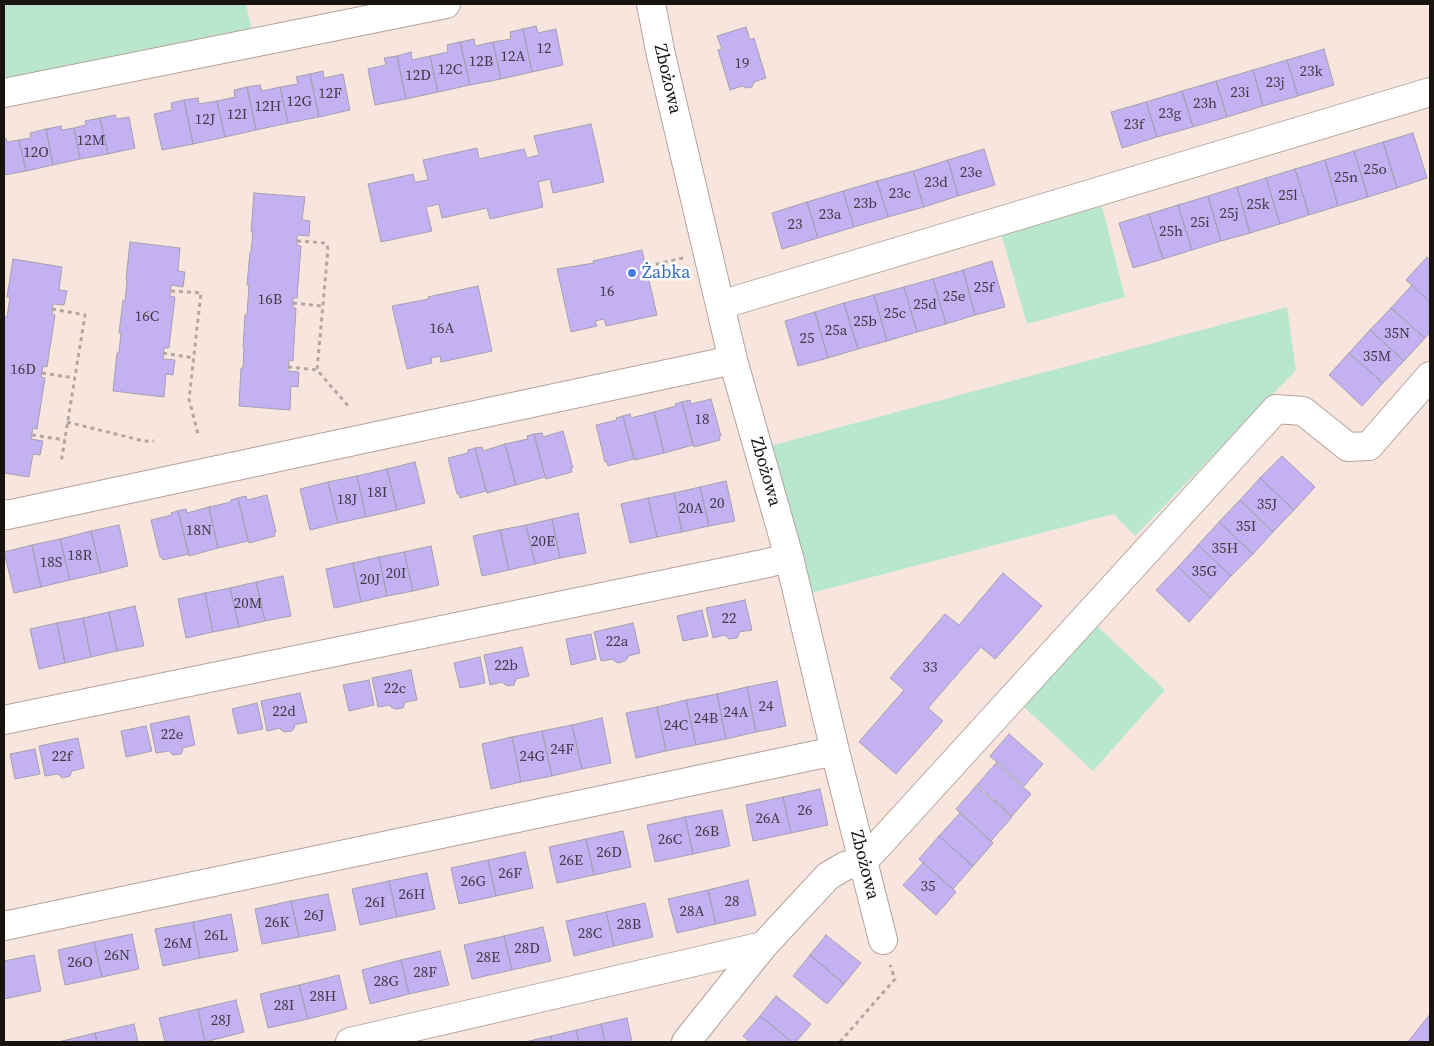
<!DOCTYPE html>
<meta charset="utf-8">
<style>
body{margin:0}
#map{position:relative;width:1434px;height:1046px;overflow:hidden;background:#f8e6de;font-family:"Source Serif 4",serif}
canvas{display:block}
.frame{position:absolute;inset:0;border:5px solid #191310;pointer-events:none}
</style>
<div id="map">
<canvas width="1434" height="1046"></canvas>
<div class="frame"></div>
</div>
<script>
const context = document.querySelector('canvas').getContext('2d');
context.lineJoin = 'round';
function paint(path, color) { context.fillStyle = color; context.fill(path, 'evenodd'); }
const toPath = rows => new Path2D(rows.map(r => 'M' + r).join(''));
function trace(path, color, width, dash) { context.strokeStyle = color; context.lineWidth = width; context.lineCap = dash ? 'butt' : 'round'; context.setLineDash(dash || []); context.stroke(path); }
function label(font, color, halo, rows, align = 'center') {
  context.font = font + ' "Source Serif 4",serif'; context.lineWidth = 5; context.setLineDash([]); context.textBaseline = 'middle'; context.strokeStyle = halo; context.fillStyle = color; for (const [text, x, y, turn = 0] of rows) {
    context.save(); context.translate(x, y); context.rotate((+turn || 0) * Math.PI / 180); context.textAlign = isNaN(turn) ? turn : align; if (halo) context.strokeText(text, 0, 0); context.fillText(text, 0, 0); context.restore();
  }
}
paint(toPath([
 [4,4,246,4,253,33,4,81],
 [1102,206,1125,297,1027,324,1001,233],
 [1287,307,1296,370,1135,536,1114,514,807,594,770,446],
 [1097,626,1165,690,1093,771,1023,706]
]), '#b9e7ce');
const building = toPath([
 [536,26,538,33,556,29,563,65,532,72,523,29,536,26],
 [746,27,750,40,754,38,766,78,754,82,752,87,746,88,742,86,730,90,718,50,722,49,717,36,746,27],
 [523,29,532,72,501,79,493,42,511,39,510,32,523,29],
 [474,39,475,46,493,42,501,79,470,85,460,42,474,39],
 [460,42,470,85,438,92,430,56,448,52,447,45,460,42],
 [1324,49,1334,85,1298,96,1287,60,1324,49],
 [411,52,412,60,430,56,438,92,406,99,397,56,411,52],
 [397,56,406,99,375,105,368,69,386,65,384,58,397,56],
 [1287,60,1298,96,1263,106,1253,70,1287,60],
 [1253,70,1263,106,1227,117,1216,81,1253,70],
 [323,71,324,78,343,74,350,110,319,117,310,74,323,71],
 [310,74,319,117,288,123,280,87,298,84,296,77,310,74],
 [1216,81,1227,117,1193,127,1182,91,1216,81],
 [260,85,262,91,280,87,288,123,256,130,247,87,260,85],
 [247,87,256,130,225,137,217,101,235,97,234,90,247,87],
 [1182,91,1193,127,1157,137,1146,102,1182,91],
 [198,98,199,104,217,101,225,137,193,144,184,100,198,98],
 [184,100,193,144,162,150,154,114,172,110,171,103,184,100],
 [1146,102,1157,137,1122,148,1111,112,1146,102],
 [115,115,117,119,129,117,135,148,108,154,100,118,115,115],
 [100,118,108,154,80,159,74,128,86,125,85,121,100,118],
 [591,124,604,182,553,193,550,179,538,182,543,207,490,219,487,208,442,218,439,204,426,207,432,231,381,242,368,184,413,174,415,182,428,180,423,160,477,148,479,159,524,149,527,158,539,155,534,136,591,124],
 [61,126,62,130,74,128,80,159,53,165,46,129,61,126],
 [46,129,53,165,26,171,19,140,31,138,30,133,46,129],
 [1413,133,1427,178,1397,188,1383,142,1413,133],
 [4,138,6,138,7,142,19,140,26,171,4,175,4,138],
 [1383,142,1397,188,1368,197,1354,151,1383,142],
 [984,149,995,185,958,196,948,160,984,149],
 [1354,151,1368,197,1338,206,1325,160,1354,151],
 [948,160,958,196,924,207,913,171,948,160],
 [1325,160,1338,206,1309,215,1295,169,1325,160],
 [1295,169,1309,215,1280,224,1266,178,1295,169],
 [913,171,924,207,888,217,877,181,913,171],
 [1266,178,1280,224,1250,233,1237,187,1266,178],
 [877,181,888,217,854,227,843,191,877,181],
 [1237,187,1250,233,1221,241,1208,196,1237,187],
 [843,191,854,227,818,238,807,202,843,191],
 [254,193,305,197,302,220,310,221,309,236,297,235,297,245,301,246,297,298,293,298,293,308,296,308,293,361,289,360,288,371,299,372,298,387,291,386,290,410,239,406,241,368,243,368,244,348,243,347,245,315,247,315,249,285,247,285,250,252,251,252,253,231,251,232,254,193],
 [1208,196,1221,241,1192,250,1178,205,1208,196],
 [807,202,818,238,782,249,772,213,807,202],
 [1178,205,1192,250,1163,259,1149,214,1178,205],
 [1149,214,1163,259,1133,268,1119,223,1149,214],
 [130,242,180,248,178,271,185,272,183,287,171,285,170,296,175,297,169,348,164,348,163,359,175,360,173,375,166,374,164,397,113,391,117,353,119,353,121,333,119,333,123,300,125,301,127,280,126,280,130,242],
 [642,250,657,315,606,326,604,319,595,321,597,326,571,332,557,269,594,263,593,261,642,250],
 [1427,257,1430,260,1430,302,1406,280,1427,257],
 [13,259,62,267,59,290,67,291,64,305,53,304,52,315,55,315,47,367,43,366,42,373,41,377,45,378,37,429,33,428,31,439,43,441,40,455,33,454,29,477,4,473,4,317,7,317,10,297,7,297,13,259],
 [992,261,1005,307,975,315,963,270,992,261],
 [963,270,975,315,946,324,933,279,963,270],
 [933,279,946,324,917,332,904,287,933,279],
 [1412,285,1430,302,1430,332,1425,338,1391,308,1412,285],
 [478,286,492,351,441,362,440,356,431,358,432,363,407,369,392,306,429,299,428,297,478,286],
 [904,287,917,332,887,341,874,295,904,287],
 [874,295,887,341,858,349,844,303,874,295],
 [844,303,858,349,828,358,815,312,844,303],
 [1391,308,1425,338,1404,361,1370,330,1391,308],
 [815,312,828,358,798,366,785,321,815,312],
 [1370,330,1404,361,1383,383,1349,353,1370,330],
 [1349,353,1383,383,1362,406,1329,375,1349,353],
 [711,399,721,436,719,436,720,440,694,447,682,402,690,400,691,404,711,399],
 [682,402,693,445,664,453,654,412,676,406,675,404,682,402],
 [654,412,664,453,635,460,623,416,630,414,631,418,654,412],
 [623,416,634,459,608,466,607,462,605,462,596,425,617,420,616,418,623,416],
 [563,431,573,468,571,468,572,472,546,479,534,434,542,433,543,437,563,431],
 [534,434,545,477,516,485,505,444,528,439,527,436,534,434],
 [505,444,516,485,487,493,475,448,482,447,483,451,505,444],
 [475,448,486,491,460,498,459,494,457,494,448,458,468,453,468,450,475,448],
 [1282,456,1315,487,1294,510,1260,478,1282,456],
 [415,462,425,503,397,510,387,469,415,462],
 [387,469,397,510,366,517,357,476,387,469],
 [357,476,366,517,338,523,328,482,357,476],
 [1260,478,1294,510,1273,532,1240,500,1260,478],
 [726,481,735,521,709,526,700,487,726,481],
 [328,482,338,523,310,530,300,489,328,482],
 [700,487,709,526,682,532,674,493,700,487],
 [674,493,682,532,657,537,648,498,674,493],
 [267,495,276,532,274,533,275,536,249,543,238,498,246,496,247,500,267,495],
 [238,498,248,541,218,548,209,507,231,502,231,500,238,498],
 [648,498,657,537,630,543,621,504,648,498],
 [1240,500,1273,532,1253,554,1219,522,1240,500],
 [209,507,218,548,189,556,178,511,186,509,187,513,209,507],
 [178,511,189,554,163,560,162,557,160,557,151,520,172,515,171,513,178,511],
 [578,513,586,553,560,558,552,519,578,513],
 [552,519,560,558,535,564,526,525,552,519],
 [1219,522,1253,554,1231,576,1198,545,1219,522],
 [119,525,128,566,101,573,91,531,119,525],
 [526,525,535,564,509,570,500,530,526,525],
 [500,530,509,570,482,576,473,536,500,530],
 [91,531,101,573,70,580,60,539,91,531],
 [60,539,70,580,41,587,32,545,60,539],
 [32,545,41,587,14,593,4,552,32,545],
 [1198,545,1231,576,1211,598,1178,567,1198,545],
 [431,546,439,585,413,591,404,552,431,546],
 [404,552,413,591,387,596,379,557,404,552],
 [379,557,387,596,361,602,353,563,379,557],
 [353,563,361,602,334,608,326,569,353,563],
 [1178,567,1211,598,1189,622,1156,590,1178,567],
 [1003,573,1042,606,995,659,981,647,928,708,943,721,896,774,859,742,904,690,890,678,945,614,959,625,1003,573],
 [283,576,291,616,265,621,256,582,283,576],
 [256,582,265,621,239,627,230,588,256,582],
 [230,588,239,627,213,632,205,593,230,588],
 [205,593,213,632,186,638,178,599,205,593],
 [745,600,752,630,739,632,739,634,737,638,729,639,725,635,713,638,706,608,745,600],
 [135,606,144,646,117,651,109,612,135,606],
 [702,610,708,636,683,641,677,616,702,610],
 [109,612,117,651,91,657,83,618,109,612],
 [83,618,91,657,65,663,57,623,83,618],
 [57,623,65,663,39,669,30,629,57,623],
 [633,623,640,653,628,656,628,658,625,661,618,663,614,661,614,659,601,661,594,632,633,623],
 [591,634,596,659,571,665,566,639,591,634],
 [522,647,529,676,516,679,514,685,507,686,502,682,490,685,484,655,522,647],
 [480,657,485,683,460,688,454,663,480,657],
 [411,670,417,700,405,702,403,708,395,709,391,707,391,705,378,707,372,678,411,670],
 [369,680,374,705,349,711,343,685,369,680],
 [777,681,786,726,756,732,747,687,777,681],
 [747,687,756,732,726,739,717,694,747,687],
 [300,693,307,722,294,725,295,727,292,731,284,732,281,730,280,728,267,731,261,701,300,693],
 [717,694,726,739,696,745,686,700,717,694],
 [686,700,696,745,666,751,657,707,686,700],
 [257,703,263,729,238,734,232,709,257,703],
 [657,707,666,751,636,758,626,713,657,707],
 [189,716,195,745,182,748,183,750,181,754,173,755,169,751,156,753,150,724,189,716],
 [602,718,611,763,582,769,572,725,602,718],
 [572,725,582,769,552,776,542,731,572,725],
 [146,726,152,751,126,757,121,731,146,726],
 [542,731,552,776,521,782,512,737,542,731],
 [1009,734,1043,764,1024,786,990,756,1009,734],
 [512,737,521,782,491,789,482,744,512,737],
 [78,738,84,768,72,771,70,776,62,778,58,774,45,776,39,746,78,738],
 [35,749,40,774,15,779,10,754,35,749],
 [996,763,1031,794,1012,816,977,785,996,763],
 [976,786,1012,817,991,841,956,809,976,786],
 [820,789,828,825,791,833,783,797,820,789],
 [783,797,791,833,753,841,746,805,783,797],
 [722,810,730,846,693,854,685,817,722,810],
 [960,813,993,843,973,866,939,836,960,813],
 [685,817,693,854,655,862,647,825,685,817],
 [623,831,631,867,594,875,586,839,623,831],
 [939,836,973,866,953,889,919,859,939,836],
 [586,839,594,875,557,883,549,847,586,839],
 [525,852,533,888,496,896,488,860,525,852],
 [488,860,496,896,459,904,451,868,488,860],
 [923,863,956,892,936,915,903,885,923,863],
 [427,873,435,909,397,917,389,881,427,873],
 [748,880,756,915,716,924,708,890,748,880],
 [389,881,397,917,360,925,352,889,389,881],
 [708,890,716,924,677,933,668,899,708,890],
 [328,894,336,930,299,937,291,901,328,894],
 [291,901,299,937,262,944,255,909,291,901],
 [645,903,653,937,614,946,606,912,645,903],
 [606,912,614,946,574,956,566,921,606,912],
 [231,914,238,951,200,958,193,922,231,914],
 [193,922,200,958,163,966,155,929,193,922],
 [543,927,551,961,512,970,504,936,543,927],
 [132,934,139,969,102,977,94,942,132,934],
 [826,935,861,963,844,984,810,955,826,935],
 [504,936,512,970,472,979,464,945,504,936],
 [94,942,102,977,65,985,58,950,94,942],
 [440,951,449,985,409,994,401,960,440,951],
 [34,955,41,991,4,999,4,961,34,955],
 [810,955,844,984,827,1004,793,976,810,955],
 [401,960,409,994,370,1004,362,970,401,960],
 [339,975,347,1009,308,1019,299,985,339,975],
 [299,985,308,1019,268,1028,260,994,299,985],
 [776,996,811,1024,796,1042,792,1042,760,1016,776,996],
 [236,1000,244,1032,205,1042,198,1009,236,1000],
 [198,1009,205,1042,165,1042,159,1018,198,1009],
 [1430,1014,1430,1042,1408,1042,1430,1014],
 [760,1016,792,1042,750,1042,743,1036,760,1016],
 [627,1018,632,1042,605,1042,601,1024,627,1018],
 [134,1024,138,1042,97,1042,95,1033,134,1024],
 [601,1024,605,1042,579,1042,576,1030,601,1024],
 [576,1030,579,1042,552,1042,551,1036,576,1030],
 [95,1033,97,1042,58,1042,95,1033],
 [551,1036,552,1042,525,1042,551,1036]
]);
paint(building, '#c3b1f2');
trace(building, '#a4a1b0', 1);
const minor = toPath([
 [651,4,661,55,733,360,789,557,835,751,883,940],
 [4,93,446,4],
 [720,305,1430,92],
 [4,514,7,515,733,360],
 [4,720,768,563,789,557],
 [4,926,835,751],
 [350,1042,763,946],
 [686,1042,763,946,828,876,845,866,863,861,873,851,1276,409,1303,411,1348,447,1369,446,1430,376]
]);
trace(minor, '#b4a39d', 30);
trace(toPath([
 [297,241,326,243,328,249,317,370,349,407],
 [648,266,683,258],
 [171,291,201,293,189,399,198,434],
 [293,303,322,306],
 [52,309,85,315,61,463],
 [163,353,194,358],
 [288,367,317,370],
 [42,373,75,378],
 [67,422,144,441,154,441],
 [32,435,65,440],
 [840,1042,895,979,890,965]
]), '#b4a6a0', 3, [4, 4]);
trace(minor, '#fff', 28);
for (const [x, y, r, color] of [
 [632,273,5,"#3f7fe0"]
]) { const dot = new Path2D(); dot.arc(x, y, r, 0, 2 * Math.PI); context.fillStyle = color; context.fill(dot); trace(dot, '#fff', 2); }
label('15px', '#443a48', null, [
 ["12",544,49],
 ["12A",513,57],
 ["12B",481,62],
 ["19",742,64],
 ["12C",450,70],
 ["23k",1311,72],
 ["12D",418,76],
 ["23j",1275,83],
 ["23i",1240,93],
 ["12F",330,94],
 ["12G",299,102],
 ["23h",1205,104],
 ["12H",268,107],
 ["23g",1170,114],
 ["12I",237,115],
 ["12J",205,120],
 ["23f",1134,125],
 ["12M",91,141],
 ["12O",36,153],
 ["25o",1375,170],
 ["23e",971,173],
 ["25n",1346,178],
 ["23d",936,183],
 ["23c",900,194],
 ["25l",1288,196],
 ["23b",865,204],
 ["25k",1258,205],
 ["25j",1229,214],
 ["23a",830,215],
 ["25i",1200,223],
 ["23",795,225],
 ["25h",1171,232],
 ["25f",984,288],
 ["16",607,292],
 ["25e",954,297],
 ["16B",270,300],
 ["25d",925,305],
 ["25c",895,314],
 ["16C",147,317],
 ["25b",865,322],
 ["16A",442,329],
 ["25a",836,331],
 ["35N",1397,334],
 ["25",807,339],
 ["35M",1377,357],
 ["16D",23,370],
 ["18",702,420],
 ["18I",377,493],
 ["18J",347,500],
 ["20",717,504],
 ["35J",1267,505],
 ["20A",691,509],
 ["35I",1246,527],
 ["18N",199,531],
 ["20E",543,542],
 ["35H",1225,549],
 ["18R",80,556],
 ["18S",51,563],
 ["35G",1204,572],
 ["20I",396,574],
 ["20J",370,580],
 ["20M",248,604],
 ["22",729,619],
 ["22a",617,642],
 ["22b",506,666],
 ["33",930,668],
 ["22c",395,689],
 ["24",766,707],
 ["22d",284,712],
 ["24A",736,713],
 ["24B",706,719],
 ["24C",676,726],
 ["22e",172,735],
 ["24F",562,750],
 ["22f",62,757],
 ["24G",532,757],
 ["26",805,811],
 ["26A",768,819],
 ["26B",707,832],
 ["26C",670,840],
 ["26D",609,853],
 ["26E",571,861],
 ["26F",510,874],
 ["26G",473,882],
 ["35",928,887],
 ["26H",412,895],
 ["28",732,902],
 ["26I",375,903],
 ["28A",692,912],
 ["26J",314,916],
 ["26K",277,923],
 ["28B",629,925],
 ["28C",590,934],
 ["26L",216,936],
 ["26M",178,944],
 ["28D",527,949],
 ["26N",117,956],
 ["28E",488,958],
 ["26O",80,963],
 ["28F",425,973],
 ["28G",386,982],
 ["28H",323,997],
 ["28I",284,1006],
 ["28J",221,1021]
]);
label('18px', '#191310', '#fff', [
 ["Zbożowa",667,79,77],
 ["Zbożowa",765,472,74],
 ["Zbożowa",864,865,76]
]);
label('18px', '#366cbe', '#fff', [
 ["Żabka",642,273]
], 'left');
</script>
